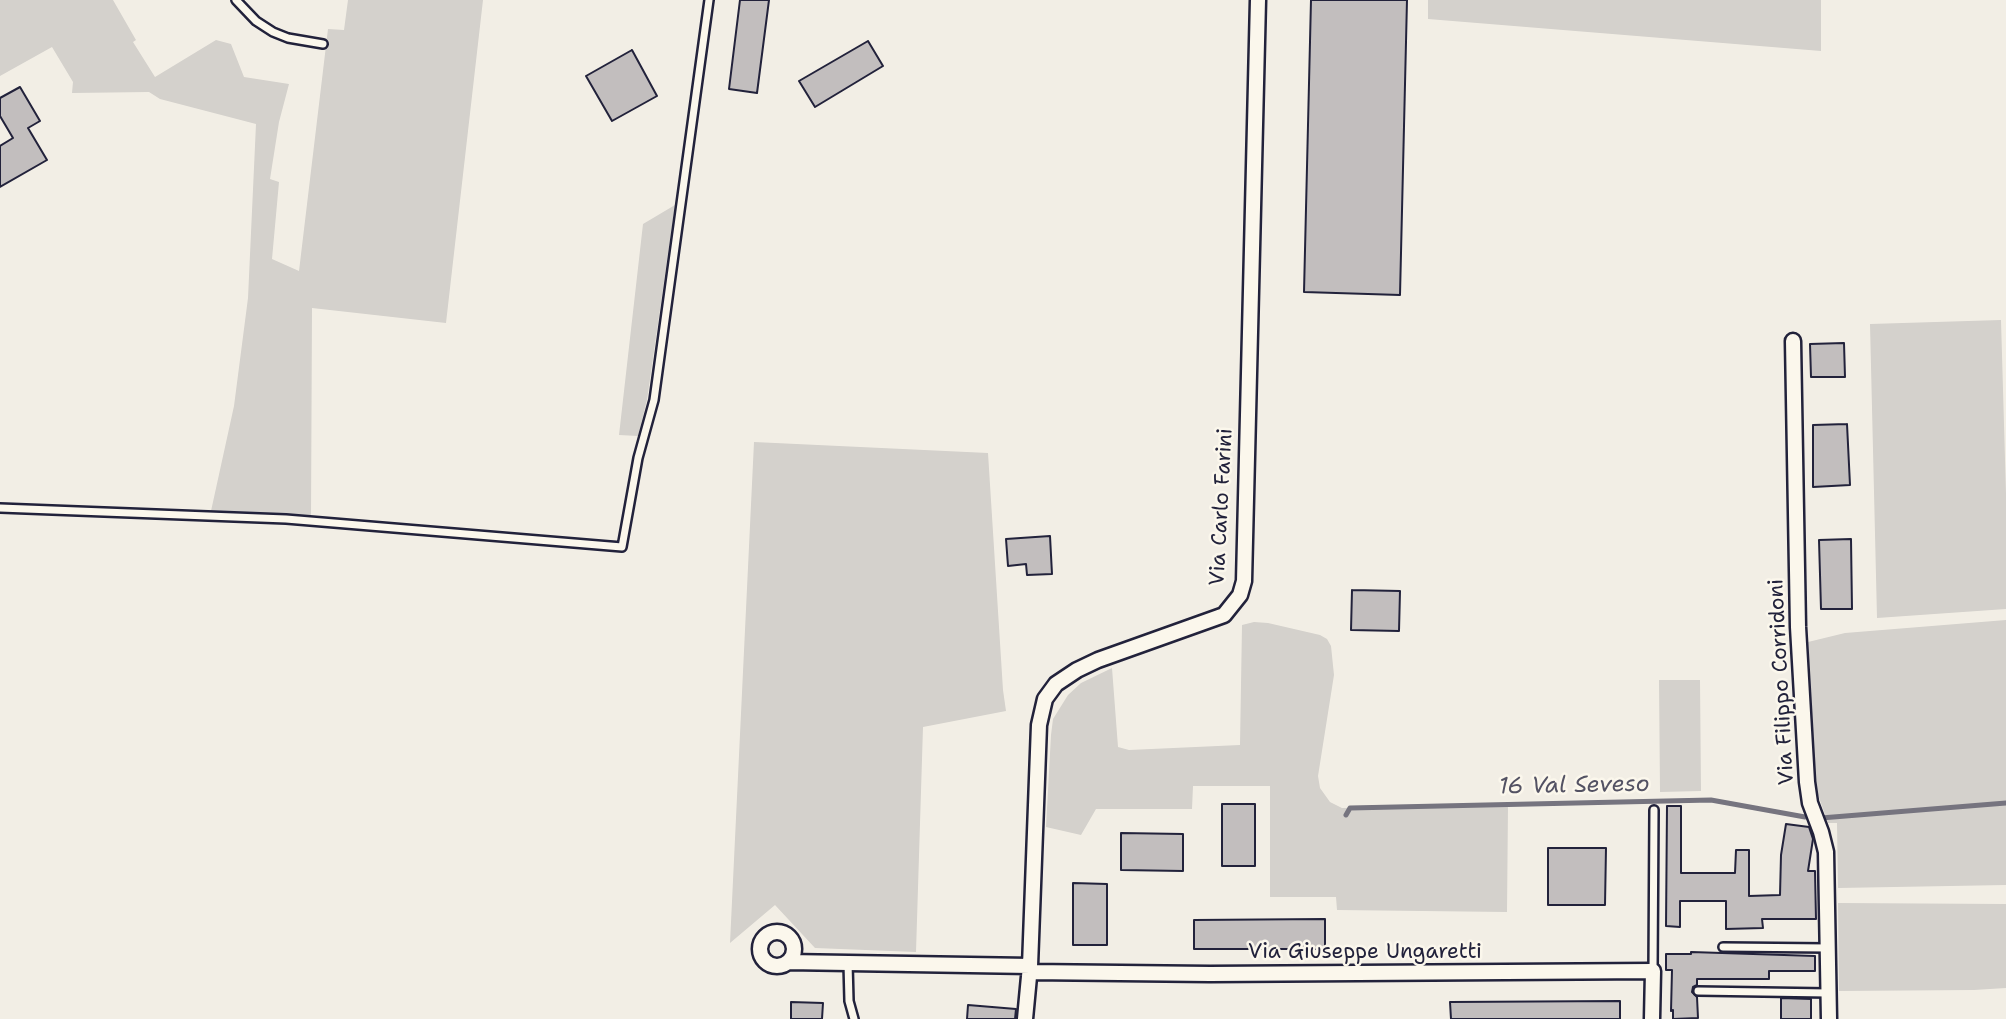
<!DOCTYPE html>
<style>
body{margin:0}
canvas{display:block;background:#f2eee5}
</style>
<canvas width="2006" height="1019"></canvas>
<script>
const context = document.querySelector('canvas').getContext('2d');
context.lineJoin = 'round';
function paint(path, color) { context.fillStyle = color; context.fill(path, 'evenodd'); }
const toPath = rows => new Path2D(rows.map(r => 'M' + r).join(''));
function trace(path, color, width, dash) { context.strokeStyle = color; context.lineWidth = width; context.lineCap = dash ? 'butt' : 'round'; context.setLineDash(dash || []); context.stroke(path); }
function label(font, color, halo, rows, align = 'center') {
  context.font = font + ' "Shantell Sans",sans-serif'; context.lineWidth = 5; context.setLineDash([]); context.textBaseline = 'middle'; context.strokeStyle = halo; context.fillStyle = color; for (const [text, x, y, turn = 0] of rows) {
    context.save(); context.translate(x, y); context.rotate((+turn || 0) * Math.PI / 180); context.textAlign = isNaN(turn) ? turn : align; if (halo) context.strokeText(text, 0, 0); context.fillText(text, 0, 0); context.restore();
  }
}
paint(toPath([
 [0,0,113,0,136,40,133,42,155,77,216,40,231,44,244,77,289,84,279,122,270,179,279,182,272,259,299,271,328,29,344,30,348,0,483,0,446,323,312,308,311,518,211,511,234,406,248,298,256,124,160,99,149,92,72,93,73,82,52,47,0,76],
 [1428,0,1821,0,1821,51,1428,19],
 [675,205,647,400,638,436,619,435,643,224],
 [2001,320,2006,494,2006,609,1877,618,1870,324],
 [754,442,988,453,1003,690,1006,711,923,727,916,952,815,948,775,905,730,943],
 [2006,620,2006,885,1838,888,1837,823,1828,823,1816,789,1808,642,1845,633],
 [1254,622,1268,623,1320,635,1327,639,1331,646,1334,675,1318,776,1320,788,1330,802,1342,808,1508,806,1507,912,1337,910,1336,897,1270,897,1270,786,1193,786,1192,809,1096,809,1081,835,1046,827,1051,735,1053,719,1068,695,1081,683,1112,668,1118,747,1129,750,1240,745,1242,625],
 [1659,680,1700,680,1701,791,1660,792],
 [1838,903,2006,904,2006,988,1974,990,1839,991]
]), '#d4d1cc');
trace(toPath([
 [1346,815,1350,808,1711,800,1805,817],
 [1821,818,2006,803]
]), '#76747f', 5);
const building = toPath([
 [740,0,769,0,757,93,729,89,740,0],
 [1311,0,1407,0,1400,295,1304,292,1311,0],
 [868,41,883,66,815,107,799,81,868,41],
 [632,50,657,96,612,121,586,76,632,50],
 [20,87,40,121,28,128,47,160,0,187,0,146,13,138,0,116,0,98,20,87],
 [1844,343,1845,377,1811,377,1810,344,1844,343],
 [1847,424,1850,485,1813,487,1813,425,1847,424],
 [1050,536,1052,574,1027,575,1026,564,1008,566,1006,539,1050,536],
 [1851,539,1852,609,1821,609,1819,540,1851,539],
 [1352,590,1400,591,1399,631,1351,630,1352,590],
 [1222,804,1255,804,1255,866,1222,866,1222,804],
 [1667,806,1681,806,1681,873,1735,873,1736,850,1749,850,1749,896,1780,895,1781,855,1786,824,1809,827,1813,839,1808,871,1815,871,1816,919,1762,919,1763,928,1726,929,1726,901,1680,901,1680,927,1666,926,1667,806],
 [1121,833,1183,834,1183,871,1121,870,1121,833],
 [1548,848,1606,848,1605,905,1548,905,1548,848],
 [1073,883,1107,884,1107,945,1073,945,1073,883],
 [1325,919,1325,949,1194,949,1194,920,1325,919],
 [1691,952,1815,956,1815,971,1769,971,1769,979,1697,979,1697,985,1693,987,1692,992,1697,997,1698,1018,1673,1019,1673,1010,1671,1011,1672,970,1666,970,1666,954,1691,954,1691,952],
 [1781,998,1811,999,1811,1019,1781,1019,1781,998],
 [1620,1001,1620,1019,1451,1019,1450,1002,1620,1001],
 [791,1002,823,1003,822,1019,791,1019,791,1002],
 [968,1005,1016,1009,1015,1019,967,1019,968,1005]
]);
paint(building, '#c2bebe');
trace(building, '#22223b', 2);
const lane = toPath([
 [236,0,256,21,273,32,288,38,323,44],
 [0,508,286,519,622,547,638,458,654,400,709,0],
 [1723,947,1828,948],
 [848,963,849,1001,854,1019],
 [1653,971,1654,810],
 [1698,991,1828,993]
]);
const street = toPath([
 [1793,341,1798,627,1807,782,1810,803,1821,832,1826,852,1829,1019],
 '760 949a17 17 0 1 1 34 0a17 17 0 1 1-34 0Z',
 [788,962,1030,966],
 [1030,972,1210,974,1653,971,1652,1019],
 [1025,1019,1030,966,1039,725,1045,699,1056,684,1077,670,1098,660,1224,615,1240,595,1244,581,1258,0]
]);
trace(lane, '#22223b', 12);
trace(street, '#22223b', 19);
trace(lane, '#fbf7ec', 7);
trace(street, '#fbf7ec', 14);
label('21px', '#22223b', '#fbf7ec', [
 ["Via Carlo Farini",1222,507,-87],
 ["Via Filippo Corridoni",1782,682,-93],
 ["Via Giuseppe Ungaretti",1365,953]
]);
label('italic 23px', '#535263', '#fbf7ec', [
 ["16 Val Seveso",1574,786,-1]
]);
</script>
